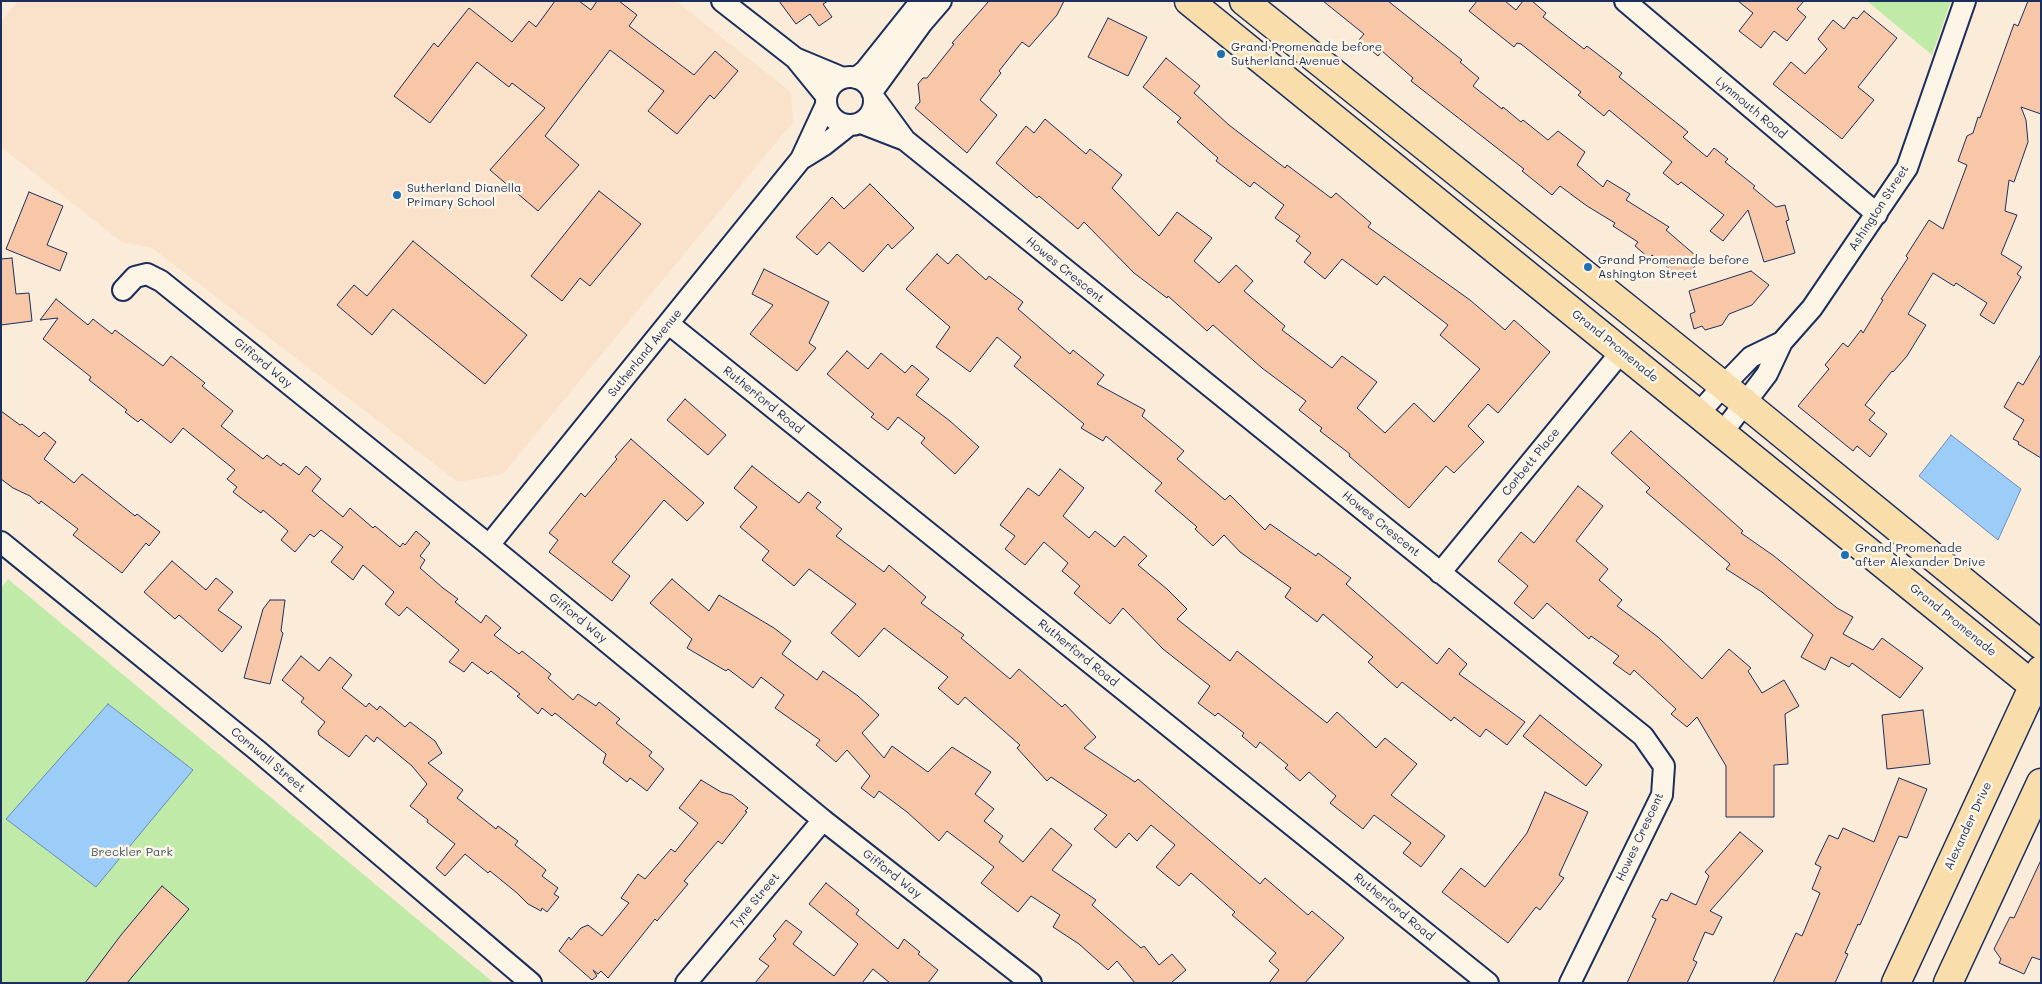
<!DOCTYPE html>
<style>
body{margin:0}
#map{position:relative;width:2042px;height:984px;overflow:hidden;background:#fbecd9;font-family:Mali,sans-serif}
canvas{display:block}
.frame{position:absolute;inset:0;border:2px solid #1b2f5e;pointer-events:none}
</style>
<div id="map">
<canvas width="2042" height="984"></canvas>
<div class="frame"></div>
</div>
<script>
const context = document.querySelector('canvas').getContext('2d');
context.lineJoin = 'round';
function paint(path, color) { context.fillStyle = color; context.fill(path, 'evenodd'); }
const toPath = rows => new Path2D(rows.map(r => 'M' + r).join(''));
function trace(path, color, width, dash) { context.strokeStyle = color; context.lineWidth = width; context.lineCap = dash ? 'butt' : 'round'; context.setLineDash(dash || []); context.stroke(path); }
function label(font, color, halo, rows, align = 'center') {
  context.font = font + ' Mali,sans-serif'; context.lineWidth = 5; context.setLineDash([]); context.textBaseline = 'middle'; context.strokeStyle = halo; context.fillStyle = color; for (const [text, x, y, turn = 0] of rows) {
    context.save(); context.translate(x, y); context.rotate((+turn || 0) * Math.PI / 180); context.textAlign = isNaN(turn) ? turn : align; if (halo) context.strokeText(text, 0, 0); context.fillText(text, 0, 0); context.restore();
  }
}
paint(toPath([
 [18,1,676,1,791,92,793,122,503,474,458,482,152,248,122,242,1,147,1,22]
]), '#fae1ca');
paint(toPath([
 [1867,1,1951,1,1932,55],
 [8,579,494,983,1,983,1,588]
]), '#bfeaa7');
const water = toPath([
 [1951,435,2021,489,1998,540,1919,476,1951,435],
 [108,704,193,770,96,887,6,819,108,704]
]);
paint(water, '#9cccf8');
trace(water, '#688dba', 1);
const building = toPath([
 [555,1,579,1,591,10,597,1,619,1,637,15,629,26,694,75,715,51,738,71,714,99,710,95,677,134,648,111,664,91,610,50,545,136,579,165,538,211,490,170,545,108,512,83,509,87,477,62,430,123,394,96,434,43,438,47,469,8,512,42,529,21,536,27,555,1],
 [779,1,828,1,823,4,832,17,819,26,810,14,796,24,779,1],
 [989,1,1064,1,1057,15,1029,47,1022,42,999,71,1001,73,980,100,997,115,967,153,915,108,920,102,918,84,923,78,927,78,954,44,952,43,989,1],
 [1323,1,1388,1,1462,60,1460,62,1479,78,1473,86,1502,109,1503,107,1521,122,1523,120,1548,140,1558,131,1585,152,1577,165,1603,187,1607,180,1630,194,1626,200,1669,227,1666,230,1695,255,1694,256,1699,261,1684,280,1652,255,1649,258,1635,246,1638,242,1613,226,1615,223,1587,206,1560,186,1552,195,1522,171,1524,169,1411,81,1413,78,1382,51,1378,56,1359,40,1364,34,1323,1],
 [1477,1,1505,1,1516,10,1523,1,1532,1,1546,13,1543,17,1584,49,1587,46,1622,73,1619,77,1688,132,1683,137,1707,157,1714,148,1728,159,1725,162,1755,186,1753,188,1776,207,1785,205,1789,220,1786,221,1795,253,1764,262,1748,210,1723,241,1710,231,1724,215,1681,182,1678,185,1663,173,1672,162,1609,110,1604,116,1578,95,1581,92,1521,44,1517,43,1514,47,1469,11,1477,1],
 [1738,1,1804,1,1797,9,1806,17,1787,41,1774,31,1761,48,1739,31,1753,13,1738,1],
 [2028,1,2041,1,2041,114,2021,107,2026,120,2028,142,2014,182,2009,180,2005,211,2017,215,2001,254,2022,267,2017,274,2021,277,1994,324,1980,315,1987,303,1956,283,1954,286,1933,273,1908,314,1926,325,1907,356,1893,372,1892,371,1865,405,1875,413,1869,420,1887,434,1870,457,1857,446,1853,451,1798,406,1829,369,1825,365,1843,343,1848,347,1861,330,1863,333,1883,300,1881,299,1908,258,1906,256,1929,220,1943,229,1967,165,1958,161,1967,136,1973,133,1978,117,1980,118,2014,24,2018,26,2028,1],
 [1864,11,1897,38,1858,87,1874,100,1842,139,1773,84,1791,62,1805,74,1827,49,1818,39,1833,20,1844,29,1853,17,1857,19,1864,11],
 [1108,18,1147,37,1128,76,1088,57,1108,18],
 [1166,58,1200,86,1194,93,1229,125,1285,168,1287,165,1331,198,1336,193,1371,223,1368,227,1470,300,1505,330,1514,320,1550,352,1498,413,1488,404,1468,426,1484,442,1454,473,1446,466,1409,508,1349,456,1350,454,1320,431,1322,428,1299,410,1306,401,1262,368,1213,325,1207,331,1168,296,1167,298,1134,273,1084,222,1078,229,1039,196,1037,198,996,163,1026,126,1034,133,1045,119,1086,154,1090,149,1122,175,1112,188,1159,236,1177,212,1212,238,1194,261,1219,283,1236,265,1253,281,1244,291,1285,326,1282,330,1332,368,1342,356,1377,382,1357,408,1385,433,1414,403,1434,422,1480,369,1440,335,1448,325,1384,276,1377,285,1342,259,1325,279,1304,262,1311,253,1296,241,1300,236,1275,218,1284,205,1254,182,1250,187,1216,161,1218,158,1177,122,1181,118,1143,87,1166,58],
 [870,184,914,228,892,249,888,244,863,272,829,242,817,255,796,237,832,197,844,209,870,184],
 [599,191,641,224,590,286,580,278,562,301,531,276,599,191],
 [29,192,63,206,47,245,67,253,60,271,6,249,29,192],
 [413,241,527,335,485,384,393,309,372,335,337,305,354,285,367,296,413,241],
 [937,254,948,264,957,254,986,280,989,276,1023,302,1018,309,1070,354,1073,350,1104,375,1097,384,1145,410,1142,416,1184,451,1177,459,1225,500,1230,495,1265,530,1270,524,1316,556,1318,553,1351,578,1346,584,1437,664,1449,648,1467,664,1459,674,1525,722,1507,745,1486,729,1480,737,1454,717,1451,721,1402,682,1397,688,1368,662,1373,657,1323,614,1317,622,1285,597,1291,588,1240,552,1224,535,1213,546,1195,529,1197,527,1155,491,1162,483,1106,436,1103,441,1081,428,1084,424,1014,366,1021,357,997,337,970,372,936,347,950,327,906,289,937,254],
 [12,258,16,294,29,293,32,321,1,325,1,259,12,258],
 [764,269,829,302,809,343,816,348,797,371,750,334,773,305,752,294,764,269],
 [1751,271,1769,285,1752,305,1729,314,1722,325,1705,330,1702,326,1694,329,1690,314,1695,312,1689,291,1751,271],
 [56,299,88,325,93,319,112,334,115,330,163,366,171,356,205,383,202,386,233,411,221,426,263,459,267,455,281,466,283,463,299,475,306,466,321,479,312,491,343,517,350,508,373,528,375,526,400,547,403,543,405,545,416,531,430,543,420,556,425,560,420,568,443,588,458,599,455,602,481,623,486,615,501,628,494,635,519,654,522,651,551,674,548,678,573,700,578,694,596,706,599,702,620,719,616,723,652,752,649,756,664,769,647,791,630,778,627,782,603,763,606,754,555,713,552,716,542,708,538,714,517,696,520,694,491,671,488,674,472,662,464,672,449,662,459,650,407,607,399,616,385,604,394,592,363,565,353,580,331,562,343,547,321,530,314,537,310,534,295,552,281,540,288,531,263,510,261,513,233,492,237,487,227,479,235,470,183,428,171,443,141,419,138,422,125,412,127,410,89,380,91,377,43,339,58,318,40,320,56,299],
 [847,351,868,369,881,353,905,373,912,365,929,379,916,395,950,421,979,447,955,474,921,443,925,438,898,417,888,430,871,417,874,414,827,374,847,351],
 [2041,354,2041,458,2018,444,2019,442,2013,439,2024,420,2004,407,2018,382,2023,385,2041,354],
 [685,399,726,435,708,455,667,420,685,399],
 [1,411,20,425,22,424,39,437,44,432,56,442,44,459,74,483,82,474,135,516,137,514,160,532,149,546,146,543,122,573,73,535,78,529,41,501,39,504,30,496,13,488,1,479,1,411],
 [1631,431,1743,531,1741,533,1774,556,1837,608,1853,617,1843,634,1873,650,1882,638,1923,668,1900,698,1852,663,1849,667,1831,657,1825,670,1801,657,1813,635,1762,592,1726,569,1730,564,1646,492,1650,488,1611,453,1631,431],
 [631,439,704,503,687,521,664,500,612,562,630,576,612,601,549,552,558,540,549,533,581,493,585,497,617,459,615,457,631,439],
 [752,466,799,503,808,492,821,502,816,508,842,529,836,536,884,572,889,565,926,597,921,603,964,635,961,638,1010,679,1019,669,1062,707,1065,704,1096,737,1084,748,1135,782,1138,779,1260,884,1265,878,1308,915,1312,911,1344,938,1305,983,1269,983,1279,970,1269,961,1276,953,1232,915,1235,912,1191,873,1179,886,1156,867,1175,845,1151,825,1137,841,1129,833,1116,848,1094,829,1107,815,1051,777,1047,781,1017,748,1020,745,965,697,958,705,938,688,948,677,884,628,859,657,831,633,856,604,809,569,794,586,762,560,769,551,740,527,757,507,734,488,752,466],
 [1060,469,1084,488,1063,516,1089,538,1095,531,1115,547,1124,536,1147,556,1138,565,1167,589,1187,609,1177,619,1230,661,1237,651,1327,723,1337,712,1376,748,1385,738,1417,764,1391,795,1445,836,1421,867,1403,853,1411,843,1374,815,1363,829,1330,803,1336,796,1309,772,1300,781,1285,768,1288,765,1260,742,1256,748,1242,736,1244,733,1218,713,1215,716,1198,703,1210,686,1163,649,1123,608,1110,624,1074,593,1080,586,1062,571,1068,563,1044,542,1025,565,1005,549,1015,536,1000,525,1028,488,1039,496,1060,469],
 [1578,486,1603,506,1576,541,1608,569,1599,580,1622,600,1617,606,1658,637,1702,679,1729,649,1751,668,1748,671,1762,693,1784,680,1799,706,1785,714,1788,764,1774,765,1774,817,1726,817,1726,766,1697,717,1687,727,1671,714,1676,709,1634,670,1630,675,1613,663,1619,656,1591,636,1589,639,1547,603,1533,619,1514,603,1528,586,1498,561,1521,532,1534,543,1578,486],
 [172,561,206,590,216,578,233,592,218,610,242,627,222,652,179,615,175,619,144,592,172,561],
 [672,579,709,611,719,595,774,628,791,641,782,654,817,680,823,671,858,696,879,715,862,733,884,758,892,746,928,772,952,747,991,772,975,794,994,809,984,821,1003,836,999,842,1023,862,1051,828,1072,845,1052,870,1096,900,1092,905,1141,948,1144,946,1159,965,1172,954,1186,970,1171,983,1135,983,1117,961,1108,970,1079,944,1053,927,1060,915,1031,896,1018,912,981,883,994,867,947,831,939,841,907,812,879,791,874,798,861,788,870,776,847,750,836,762,816,745,820,740,775,708,784,695,761,677,753,688,728,669,726,671,687,648,692,639,650,603,672,579],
 [270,600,285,600,281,631,283,633,270,684,244,678,263,609,270,600],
 [301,656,319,671,330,657,352,675,342,688,366,707,369,703,377,710,380,706,405,727,410,722,435,741,442,753,428,763,463,790,457,798,496,829,498,826,518,841,515,845,546,870,542,876,558,888,554,894,559,897,547,912,542,908,541,911,528,904,517,893,490,871,488,873,465,854,445,876,436,868,455,844,427,822,428,820,410,806,427,784,412,766,377,737,374,742,366,735,349,757,319,735,318,731,325,722,301,702,304,698,282,680,301,656],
 [1923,710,1930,764,1887,769,1882,715,1923,710],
 [1540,715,1602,765,1586,786,1523,736,1540,715],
 [1899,778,1927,789,1907,838,1899,836,1860,925,1858,924,1845,953,1848,954,1835,983,1773,983,1796,933,1802,936,1820,893,1812,889,1821,867,1815,864,1829,835,1838,839,1843,828,1874,842,1899,778],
 [701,780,721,792,732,795,748,808,745,811,747,812,722,844,718,841,684,881,688,884,677,897,657,921,655,919,608,978,601,971,598,974,593,970,597,976,592,980,559,951,569,937,571,940,581,928,588,925,602,936,629,903,621,898,638,874,645,879,671,849,675,852,698,823,679,808,701,780],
 [1545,792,1588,812,1559,875,1564,878,1540,910,1536,907,1508,943,1442,892,1461,868,1485,887,1527,833,1545,792],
 [1740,832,1763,851,1710,911,1722,917,1713,935,1705,932,1693,960,1697,962,1687,983,1627,983,1656,919,1652,917,1661,899,1667,901,1671,893,1696,905,1709,876,1705,872,1740,832],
 [2041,860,2041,960,2032,957,2024,974,1999,963,2001,959,1994,949,2010,917,2014,918,2041,860],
 [826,883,859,910,856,914,898,949,904,939,920,952,918,954,938,970,928,983,890,983,873,969,862,983,755,983,769,966,759,959,776,939,773,936,786,920,802,932,793,944,834,976,858,944,809,904,826,883],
 [162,886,189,909,127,983,85,983,121,935,162,886]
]);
paint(building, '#f7c7a7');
trace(building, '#1b2f5e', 1);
const street = toPath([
 [722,1,795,58,826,96],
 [1625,1,1877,214],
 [795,58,843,78],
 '826 101a24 24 0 1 1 48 0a24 24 0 1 1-48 0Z',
 [856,78,865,71,921,1],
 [872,92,922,23,941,1],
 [875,99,905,140,1643,736,1664,766,1662,795,1570,983],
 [861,123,905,140],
 [803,158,824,145,848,126],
 [123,290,135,277,147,274,161,281,489,545,823,820,1031,983],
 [669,324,1488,983],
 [1699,413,1723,386,1751,357,1782,342],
 [1722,433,1767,374,1782,342,1812,308,1907,168,1965,1],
 [1,542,258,751,531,983],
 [489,545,801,159,826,105],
 [1440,573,1622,351],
 [686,983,823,820]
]);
const primary = toPath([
 [1189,1,2041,692],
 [1244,1,1746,404,2041,645],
 [1896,983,2041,670],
 [1948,983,2041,783]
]);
trace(street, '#1b2f5e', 24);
trace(primary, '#1b2f5e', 31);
trace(toPath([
 [2040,601,2041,601]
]), '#1b2f5e', 3, [4, 4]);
trace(street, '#fcf5e5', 20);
trace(primary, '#f9deab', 28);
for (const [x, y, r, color] of [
 [1221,54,5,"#1f6fb2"],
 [397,195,5,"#1f6fb2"],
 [1588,267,5,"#1f6fb2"],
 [1845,555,5,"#1f6fb2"]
]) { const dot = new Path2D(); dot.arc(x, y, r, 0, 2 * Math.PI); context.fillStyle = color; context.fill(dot); trace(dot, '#fcf5e5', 2); }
label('12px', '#1b2f5e', '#fcf5e5', [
 ["Grand Promenade before",1231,47],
 ["Sutherland Avenue",1231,61],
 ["Sutherland Dianella",407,188],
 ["Primary School",407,202],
 ["Grand Promenade before",1598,260],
 ["Ashington Street",1598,274],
 ["Grand Promenade",1855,548],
 ["after Alexander Drive",1855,562]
], 'left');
label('12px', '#1b2f5e', '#fcf5e5', [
 ["Lynmouth Road",1751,108,40],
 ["Ashington Street",1879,208,-57],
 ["Howes Crescent",1065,270,39],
 ["Grand Promenade",1615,346,39],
 ["Sutherland Avenue",645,353,-51],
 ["Gifford Way",263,363,39],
 ["Rutherford Road",763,400,39],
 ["Corbett Place",1531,462,-51],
 ["Howes Crescent",1381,524,39],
 ["Gifford Way",578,618,39],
 ["Grand Promenade",1953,620,39],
 ["Rutherford Road",1078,653,39],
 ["Cornwall Street",268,760,40],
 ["Alexander Drive",1968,826,-65],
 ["Howes Crescent",1640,837,-65],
 ["Gifford Way",892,874,38],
 ["Tyne Street",755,901,-50],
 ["Rutherford Road",1394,907,39]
]);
label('12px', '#3c546d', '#fcf5e5', [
 ["Breckler Park",132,852]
]);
</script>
